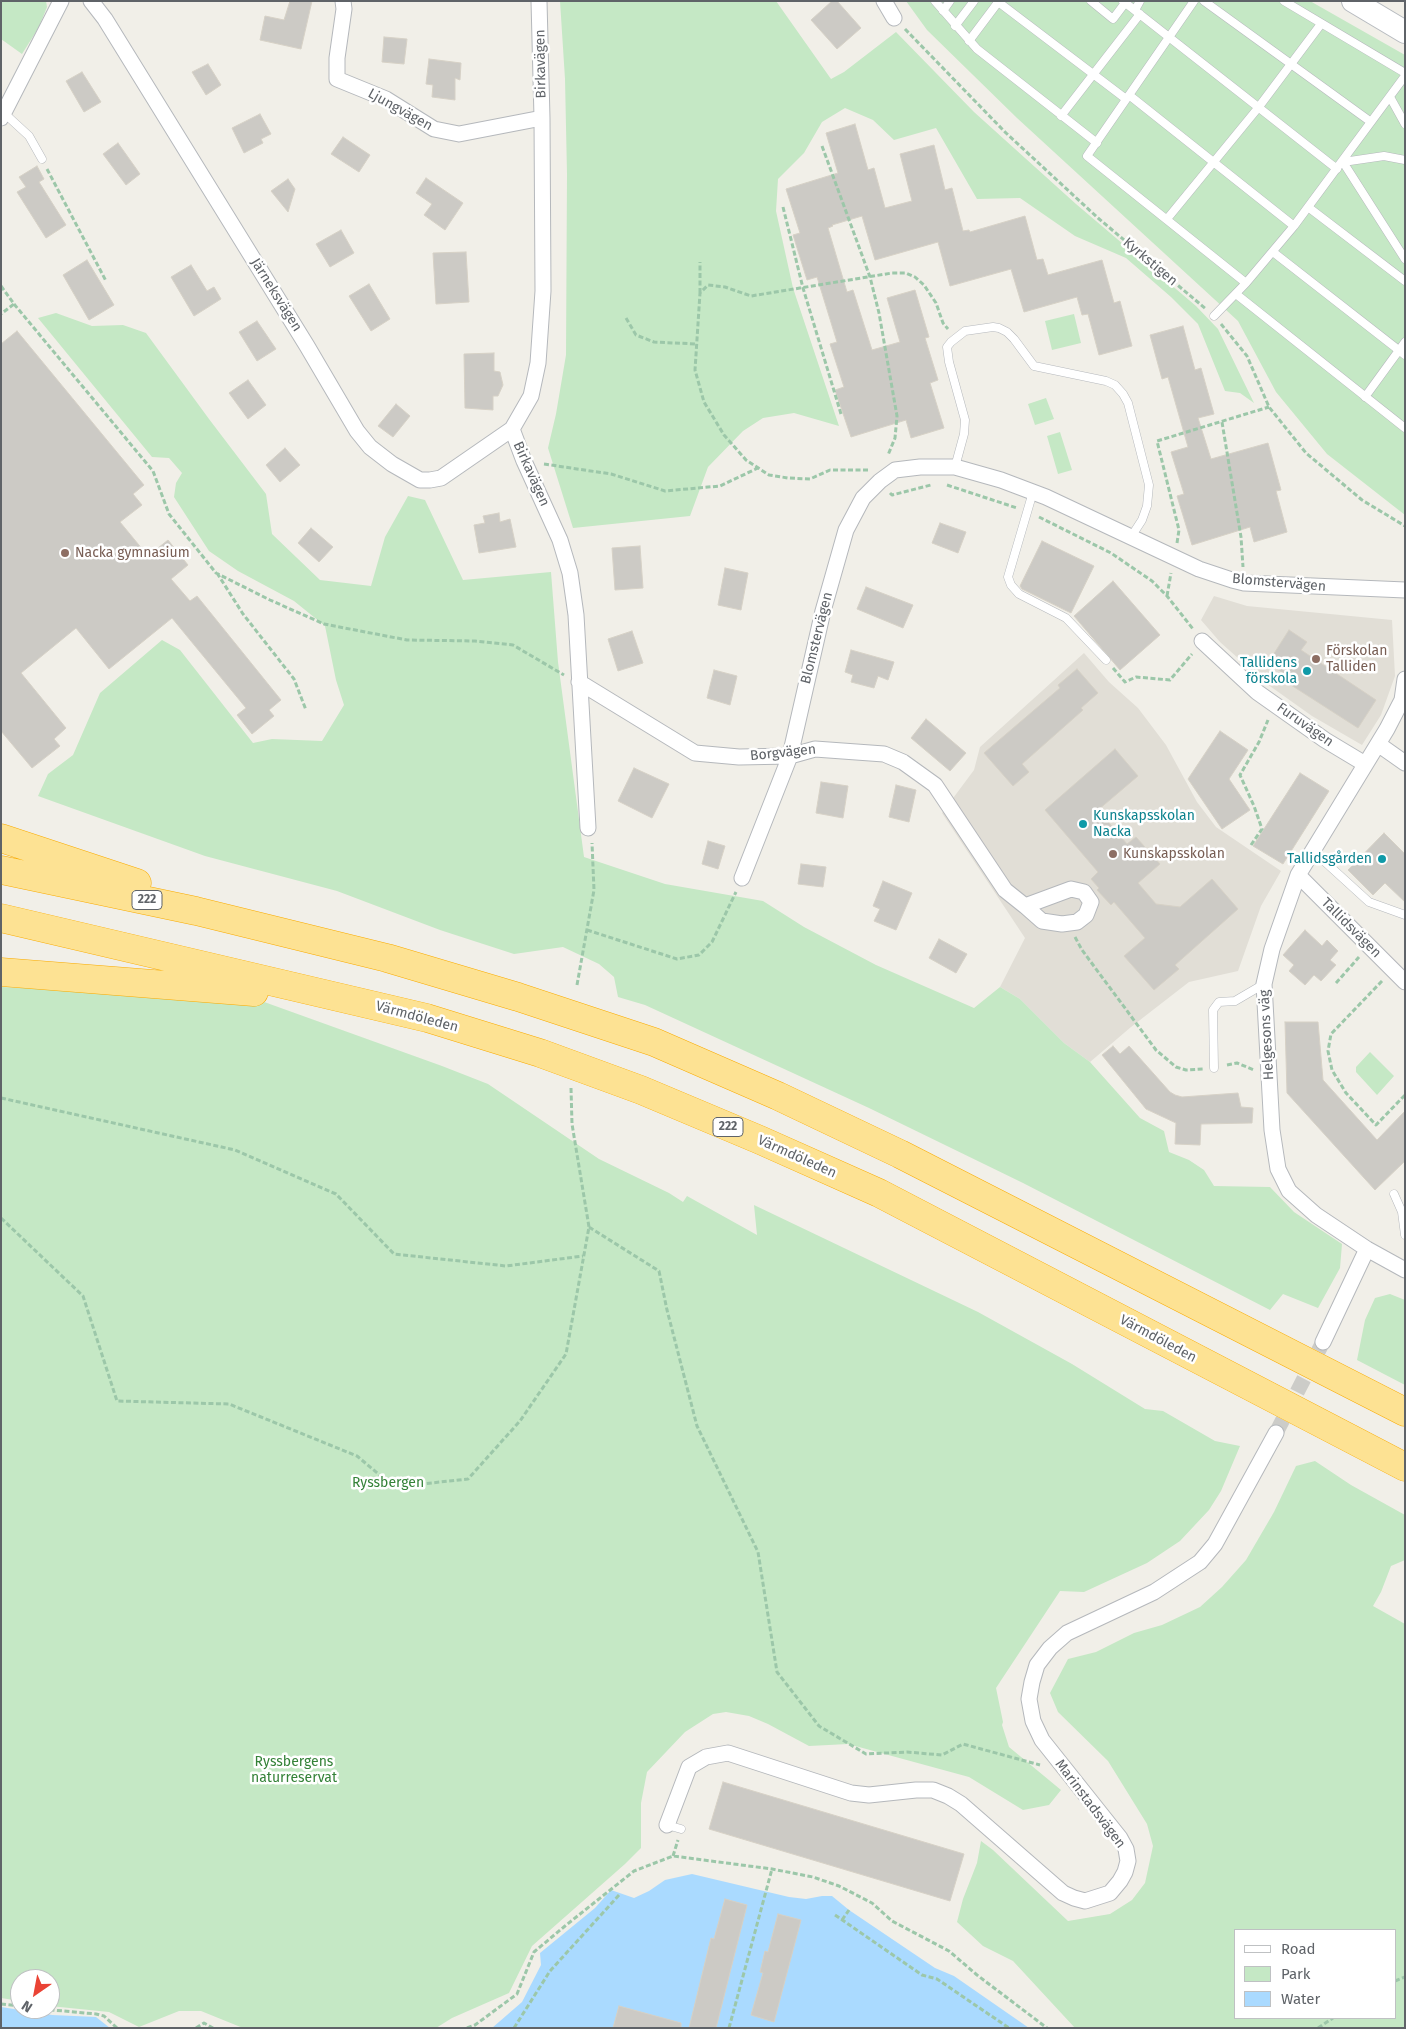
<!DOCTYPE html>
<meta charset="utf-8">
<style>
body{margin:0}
#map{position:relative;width:1406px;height:2029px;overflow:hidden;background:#f1efe8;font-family:"Fira Sans",sans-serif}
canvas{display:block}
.frame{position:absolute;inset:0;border:2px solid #5f6368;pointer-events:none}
.legend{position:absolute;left:1234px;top:1929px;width:162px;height:90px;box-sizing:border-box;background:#fff;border:1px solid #bfc1c3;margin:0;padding:6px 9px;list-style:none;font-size:15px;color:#5f6368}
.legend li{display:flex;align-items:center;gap:10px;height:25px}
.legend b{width:25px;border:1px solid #bfc1c3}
.north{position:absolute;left:10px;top:1969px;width:50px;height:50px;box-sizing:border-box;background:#fff;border:1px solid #bfc1c3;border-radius:50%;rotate:213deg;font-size:14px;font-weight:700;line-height:20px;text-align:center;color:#5f6368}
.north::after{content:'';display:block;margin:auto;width:18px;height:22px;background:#ea4335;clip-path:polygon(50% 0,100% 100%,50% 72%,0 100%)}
</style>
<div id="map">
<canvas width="1406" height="2029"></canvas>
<div class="frame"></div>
<ul class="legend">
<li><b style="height:6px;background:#fff"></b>Road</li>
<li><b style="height:14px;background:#c5e8c5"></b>Park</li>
<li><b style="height:14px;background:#aadaff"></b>Water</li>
</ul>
<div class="north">N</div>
</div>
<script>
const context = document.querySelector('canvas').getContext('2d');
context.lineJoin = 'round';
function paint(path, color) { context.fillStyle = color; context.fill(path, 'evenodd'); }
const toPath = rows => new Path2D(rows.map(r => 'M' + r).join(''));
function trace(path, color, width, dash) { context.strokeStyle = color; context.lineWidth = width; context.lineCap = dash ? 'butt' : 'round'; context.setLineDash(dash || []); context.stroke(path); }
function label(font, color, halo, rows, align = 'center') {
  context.font = font + ' "Fira Sans",sans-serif'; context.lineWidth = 5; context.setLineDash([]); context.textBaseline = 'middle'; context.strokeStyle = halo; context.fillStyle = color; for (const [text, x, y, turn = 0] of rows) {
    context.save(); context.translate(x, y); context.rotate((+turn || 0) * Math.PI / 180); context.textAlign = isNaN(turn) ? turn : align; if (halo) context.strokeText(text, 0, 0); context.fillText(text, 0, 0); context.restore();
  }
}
paint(toPath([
 [1214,596,1247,606,1392,620,1395,676,1381,715,1362,745,1312,716,1267,684,1220,642,1201,620],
 [1084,653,1109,682,1138,708,1166,745,1197,802,1216,827,1281,871,1261,906,1238,971,1189,982,1131,1027,1090,1062,1064,1043,1020,999,1000,987,1025,938,942,813,974,770,980,747]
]), '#e1ded6');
paint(toPath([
 [1,1,46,1,47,7,39,27,22,54,1,39],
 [560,1,776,1,831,79,844,72,896,32,974,112,1076,204,1196,306,1218,329,1254,403,1240,393,1225,391,1198,324,1171,297,1126,258,1075,236,1020,198,977,199,936,128,894,140,873,120,845,108,822,122,804,153,778,179,776,211,793,288,839,426,794,413,763,418,743,431,708,467,690,516,573,528,548,448,556,414,566,355,567,174,565,79],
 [906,1,1310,1,1405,55,1405,515,1327,454,1276,392,1238,321,1017,118,927,30],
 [56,313,92,326,123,325,146,333,209,419,266,494,272,534,320,580,371,586,385,537,408,496,425,500,463,580,551,572,558,662,584,857,665,884,763,901,804,927,876,965,974,1008,1000,987,1020,999,1064,1043,1090,1062,1140,1118,1164,1131,1169,1152,1189,1160,1204,1170,1214,1186,1270,1187,1294,1212,1342,1244,1340,1268,1318,1308,1283,1294,1270,1310,1023,1183,869,1108,645,1005,618,997,614,977,599,964,563,947,514,954,440,930,337,891,205,856,38,796,48,774,73,755,100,693,162,640,180,650,253,743,272,739,322,741,344,705,336,680,325,626,294,601,238,571,209,551,174,497,176,483,182,473,169,458,152,457,38,318],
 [1074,314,1081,343,1052,350,1045,321],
 [1046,398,1054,419,1035,425,1028,404],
 [1060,432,1072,470,1058,474,1047,436],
 [1,987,242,994,442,1066,488,1084,599,1159,669,1193,683,1202,687,1196,757,1235,754,1205,978,1312,1072,1364,1145,1409,1163,1411,1215,1441,1240,1446,1221,1491,1209,1510,1180,1541,1147,1563,1084,1592,1060,1591,996,1688,1003,1722,1002,1725,1009,1747,1061,1790,1049,1805,1023,1810,969,1777,848,1744,809,1746,768,1724,749,1716,726,1712,713,1714,685,1732,647,1772,641,1803,641,1848,625,1864,532,1946,509,1993,452,2018,436,2028,243,2028,201,2011,179,2011,139,2027,109,2012,50,2006,50,1979,20,1979,20,2001,1,1998],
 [1370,1052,1394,1076,1377,1095,1356,1072,1356,1067],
 [1390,1294,1405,1300,1405,1385,1357,1360,1365,1320,1375,1298],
 [1315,1461,1351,1485,1405,1515,1405,1560,1391,1566,1381,1592,1373,1606,1405,1624,1405,2028,1075,2028,1013,1961,983,1946,957,1922,963,1899,977,1863,981,1841,993,1850,1068,1921,1110,1914,1132,1900,1145,1883,1153,1846,1147,1824,1108,1761,1058,1712,1050,1693,1068,1659,1096,1652,1134,1633,1162,1625,1200,1607,1222,1587,1246,1560,1274,1512,1296,1466],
 [1235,1930,1395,1930,1395,2018,1235,2018]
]), '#c5e8c5');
paint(toPath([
 [692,1874,789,1897,806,1899,822,1896,832,1896,849,1910,935,1968,954,1976,1029,2028,492,2028,522,2002,541,1965,540,1953,595,1908,611,1890,634,1898,649,1891,665,1880],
 [1,2007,52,2015,96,2017,110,2028,1,2028]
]), '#aadaff');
const building = toPath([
 [290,1,312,1,301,49,260,40,265,16,284,20,290,1],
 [832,1,837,1,861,28,837,49,811,20,832,1],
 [384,37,407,39,404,64,382,62,384,37],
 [429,59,461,63,460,80,455,78,455,100,432,97,433,85,426,84,429,59],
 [208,64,221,85,206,95,192,72,208,64],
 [82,72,101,102,84,112,66,81,82,72],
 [260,114,271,134,261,139,263,143,244,153,232,128,260,114],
 [855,124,868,170,874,168,885,208,912,201,900,154,934,145,945,190,952,188,963,231,969,230,970,232,1025,216,1037,260,1043,259,1048,275,1102,260,1114,303,1120,301,1132,346,1099,355,1088,314,1082,315,1077,297,1024,312,1011,269,950,286,938,242,875,260,862,216,832,225,833,226,828,228,847,292,853,290,872,350,900,342,887,298,915,290,929,337,925,338,938,380,930,383,944,428,911,438,906,420,851,437,835,390,844,387,830,344,837,342,817,277,807,280,793,235,800,233,786,189,838,173,826,133,855,124],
 [343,137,370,155,359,172,331,154,343,137],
 [118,143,140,174,126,185,103,154,118,143],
 [37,166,44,179,39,182,66,225,46,238,17,192,26,187,19,177,37,166],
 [426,178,463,203,445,230,424,215,432,204,416,193,426,178],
 [288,179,295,189,288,212,271,191,288,179],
 [341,230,354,253,330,267,316,244,341,230],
 [466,252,469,302,436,304,433,253,466,252],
 [87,260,114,305,89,320,63,275,87,260],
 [191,265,207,291,214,287,221,299,194,316,171,277,191,265],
 [369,284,390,319,371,331,349,296,369,284],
 [257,321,276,349,257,361,239,332,257,321],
 [1183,326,1195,370,1201,368,1214,414,1198,418,1211,459,1268,443,1281,490,1276,491,1287,532,1254,542,1250,527,1192,545,1177,496,1184,494,1171,452,1188,447,1168,377,1162,379,1150,335,1183,326],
 [17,331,144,485,133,494,142,505,120,522,148,556,168,540,188,565,171,579,190,601,197,596,281,700,269,710,274,716,252,734,237,715,246,708,172,618,109,669,76,628,21,673,66,728,54,739,60,746,32,768,1,731,1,344,17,331],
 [494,353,494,371,500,372,503,385,498,396,493,396,493,410,465,408,464,354,494,353],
 [248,380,266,405,248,419,229,393,248,380],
 [396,404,410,416,393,437,378,426,396,404],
 [285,448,300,465,280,482,266,465,285,448],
 [499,513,500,522,510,519,516,547,479,553,474,525,485,523,483,516,499,513],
 [940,523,966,532,958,553,932,543,940,523],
 [311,528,333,547,319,562,298,543,311,528],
 [1042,541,1094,566,1071,613,1022,589,1020,586,1042,541],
 [640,546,643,588,615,590,612,548,640,546],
 [725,568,748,573,741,610,718,605,725,568],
 [1113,581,1160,635,1120,670,1074,616,1113,581],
 [866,587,913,605,903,628,857,609,866,587],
 [1289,630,1307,642,1301,650,1376,700,1358,728,1291,685,1294,680,1268,663,1289,630],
 [632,631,643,663,618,671,608,639,632,631],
 [851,650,894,662,888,680,878,676,874,688,851,682,853,675,845,672,851,650],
 [1077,669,1098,693,1081,708,1083,710,1022,764,1029,772,1013,786,984,753,1060,688,1058,685,1077,669],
 [714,670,737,676,730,705,707,698,714,670],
 [926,719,966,753,950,771,911,738,926,719],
 [1220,731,1248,750,1229,779,1250,810,1222,829,1188,779,1220,731],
 [1115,749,1138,776,1098,810,1127,844,1136,837,1160,864,1138,883,1156,904,1180,907,1212,879,1238,909,1175,965,1179,969,1154,990,1124,956,1145,938,1114,902,1111,905,1097,890,1099,888,1091,879,1098,872,1045,810,1115,749],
 [634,768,669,784,652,818,618,801,634,768],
 [1300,773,1329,791,1283,864,1253,846,1300,773],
 [821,782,848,786,843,818,816,813,821,782],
 [896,785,916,790,909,822,889,817,896,785],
 [1384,833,1405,854,1405,902,1385,883,1373,895,1348,870,1384,833],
 [708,841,725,846,718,869,702,864,708,841],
 [801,864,826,867,823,887,798,884,801,864],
 [883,881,912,893,896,930,874,921,880,909,873,906,883,881],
 [1305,930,1322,946,1327,940,1338,951,1330,960,1336,965,1321,981,1314,975,1305,985,1289,971,1294,965,1283,955,1305,930],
 [939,939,967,954,956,973,929,958,939,939],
 [1285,1022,1318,1022,1323,1080,1377,1140,1405,1111,1405,1161,1375,1190,1287,1093,1285,1022],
 [1113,1046,1120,1054,1129,1046,1170,1092,1175,1095,1182,1097,1238,1093,1241,1107,1253,1108,1252,1123,1201,1124,1200,1145,1175,1144,1176,1123,1146,1109,1102,1055,1113,1046],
 [723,1782,964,1854,950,1901,709,1829,723,1782],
 [725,1899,747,1905,716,2028,689,2028,711,1938,714,1939,725,1899],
 [778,1914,801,1920,774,2022,751,2015,763,1973,760,1972,765,1951,768,1952,778,1914],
 [619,2006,681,2023,681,2028,613,2028,619,2006]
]);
paint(building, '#cccac5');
trace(building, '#d6d1c6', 1);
trace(toPath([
 [1276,1433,1323,1342]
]), '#ccccc8', 15, [15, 8]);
const service = toPath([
 [935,1,977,49,1097,143],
 [997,1,1126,99],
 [1091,1,1113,19,1125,3],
 [1123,1,1337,169],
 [1194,1,1087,156,1246,283],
 [1204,1,1371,122],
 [1284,1,1405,73],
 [1135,10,1140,1],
 [943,11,950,1],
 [955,26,974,1],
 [969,41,999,1],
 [1129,95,1294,226],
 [1390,97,1405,124],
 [4,113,29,136,42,159],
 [1061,116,1140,14],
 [1405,160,1384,156,1343,162,1405,259],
 [1308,207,1405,281],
 [1167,219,1258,108,1321,24],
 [1273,252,1405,355],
 [1236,294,1405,428],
 [1214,316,1246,283,1294,226,1405,76],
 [1365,397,1405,342],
 [955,467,964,434,965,420,949,362,947,347,951,342,965,331,993,327,999,328,1007,332,1014,339,1034,366,1106,381,1115,385,1123,394,1128,403,1149,485,1147,506,1142,520,1131,537],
 [1033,492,1008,577,1011,585,1019,594,1066,618,1106,660],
 [1313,851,1369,902,1405,915],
 [1214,1068,1213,1010,1219,1002,1235,1001,1264,984],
 [1394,1194,1402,1212,1405,1235],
 [667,1825,681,1829]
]);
const minor = toPath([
 [91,1,105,19,307,346,357,431,370,447,392,464,420,480,430,480,441,478,512,429,531,396,538,363,543,291,542,118,539,1],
 [343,1,344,9,337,58,337,79,386,99,434,129,459,134,542,118],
 [884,1,894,18],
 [1,118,61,1],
 [512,429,524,461,560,540,570,573,576,615,588,828],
 [1202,641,1257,692,1325,740,1365,764],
 [1405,679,1402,700,1387,729,1298,875,1272,949,1264,984,1272,1130,1278,1169,1289,1191,1316,1215,1367,1249,1405,1270],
 [579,682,695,753,739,757,790,756,815,749,884,754,903,762,935,785,1005,890,1025,906,1042,921,1062,924,1077,922,1086,915,1091,902,1084,892,1071,889,1025,906],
 [1378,744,1405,763],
 [1298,875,1405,982],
 [742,878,790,756,823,611,846,530,863,498,880,481,895,470,920,467,955,467,1001,480,1046,497,1199,569,1232,580,1244,583,1405,590],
 [1323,1342,1367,1249],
 [667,1825,689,1767,706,1757,728,1753,851,1793,869,1795,916,1790,933,1790,948,1796,961,1804,1063,1893,1074,1898,1085,1901,1110,1893,1120,1881,1125,1872,1128,1861,1126,1849,1120,1838,1042,1740,1033,1721,1029,1699,1032,1682,1037,1665,1050,1648,1067,1633,1154,1592,1200,1562,1215,1544,1276,1433]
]);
const secondary = toPath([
 [1353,1,1405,32]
]);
const motorway = toPath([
 [1,838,137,883],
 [1,870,196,911,387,958,518,997,654,1042,778,1096,900,1154,1405,1412],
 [1,918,427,1018,540,1053,641,1090,760,1140,879,1193,1405,1467],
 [1,972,254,992]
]);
trace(service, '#b5b8bc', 9);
trace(minor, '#b5b8bc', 17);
trace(secondary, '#b6babf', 24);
trace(motorway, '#f9ab00', 29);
trace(toPath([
 [905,29,1006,133,1098,218,1206,309],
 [822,146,870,277,879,313,897,416,895,438,888,455],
 [47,169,106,281],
 [783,207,803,288,841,414],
 [1,286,14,304,1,314],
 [700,293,700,262],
 [14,304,153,471,169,514,216,573,270,600,324,624,407,640,475,641,513,645,564,675],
 [626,318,636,335,654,342,696,344],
 [1221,324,1247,356,1269,407,1306,453,1362,500,1405,526],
 [1222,422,1241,537,1243,567],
 [544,464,611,474,665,491,720,486,758,468],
 [868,470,830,470,810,479,788,478,769,475,746,460,724,435,704,402,695,370,700,293,708,285,725,287,751,296,892,273,906,273,915,277,924,285,936,303,943,323,948,329],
 [947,485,1017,508],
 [890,493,892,495,931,485],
 [1039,517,1111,553,1152,581,1167,596,1193,629],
 [1177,543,1179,530,1157,441,1269,407],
 [217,573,243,614,294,679,306,710],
 [1167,596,1171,573],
 [1113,668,1125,682,1136,677,1170,680,1192,654],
 [1251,845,1262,829,1254,806,1240,775,1259,742,1268,720],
 [587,930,677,959,699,955,712,942,736,892],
 [1075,937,1082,950,1156,1050,1176,1067,1186,1070,1203,1069],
 [1382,981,1331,1034,1328,1051,1332,1070,1346,1093,1376,1125,1405,1095],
 [1336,983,1359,957],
 [577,985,594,890,592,843],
 [1227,1065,1237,1063,1254,1070],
 [1,1098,235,1150,336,1194,394,1254,506,1266,583,1256],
 [1,1218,83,1296,117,1401,229,1404,357,1456,394,1487,468,1479,520,1421,566,1354,589,1227,572,1124,571,1088],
 [589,1227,659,1271,667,1310,697,1426,758,1552,777,1672,819,1726,866,1754,907,1752,942,1755,963,1744,1040,1765],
 [673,1856,678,1840],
 [835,1915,922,1975,937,1979,1009,2028],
 [842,1920,849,1910],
 [1395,1981,1405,1977],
 [1,2004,20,2006],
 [42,2009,96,2014,104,2016,117,2028],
 [196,2028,204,2023,213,2028],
 [467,2028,475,2025,517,1994,534,1952,565,1926,634,1871,673,1856,772,1869,813,1877,839,1886,872,1903,892,1921,949,1951,977,1975,1047,2028],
 [514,2028,550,1971,620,1894],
 [729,2028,772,1869],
 [1318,2028,1333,2018]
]), '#9cc7a9', 3, [5, 2.5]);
trace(service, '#fff', 8);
trace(minor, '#fff', 15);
trace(secondary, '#fff', 22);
trace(motorway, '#fde293', 28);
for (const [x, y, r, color] of [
 [65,553,5,"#8d6e63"],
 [1316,659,5,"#8d6e63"],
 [1307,671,5,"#0f9aa8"],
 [1083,824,5,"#0f9aa8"],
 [1113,854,5,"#8d6e63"],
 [1382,859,5,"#0f9aa8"]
]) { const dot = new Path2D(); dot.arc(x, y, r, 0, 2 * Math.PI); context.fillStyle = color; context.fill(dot); trace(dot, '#fff', 2); }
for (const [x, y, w] of [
 [147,900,30],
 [728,1127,30]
]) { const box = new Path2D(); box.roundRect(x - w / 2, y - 9.5, w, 19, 4); context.fillStyle = '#fff'; context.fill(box); trace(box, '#5f6368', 1); }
label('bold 12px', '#5f6368', null, [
 ["222",147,900],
 ["222",728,1127]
]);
label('14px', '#5f6368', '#fff', [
 ["Birkavägen",541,64,-91],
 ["Ljungvägen",400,110,29],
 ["Kyrkstigen",1150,262,40],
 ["Järneksvägen",276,295,58],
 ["Birkavägen",531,474,66],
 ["Blomstervägen",1279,583,5],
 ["Blomstervägen",817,638,-76],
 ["Furuvägen",1305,725,35],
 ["Borgvägen",783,753,-6],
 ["Tallidsvägen",1351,928,45],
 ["Värmdöleden",417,1017,15],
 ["Helgesons väg",1267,1035,-93],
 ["Värmdöleden",797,1157,24],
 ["Värmdöleden",1158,1339,28],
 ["Marinstadsvägen",1090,1804,53]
]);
label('14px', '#785e54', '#fff', [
 ["Nacka gymnasium",75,553],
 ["Förskolan",1326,651],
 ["Talliden",1326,667],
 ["Kunskapsskolan",1123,854]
], 'left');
label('14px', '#0d838f', '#fff', [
 ["Tallidens",1297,663],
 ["förskola",1297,679],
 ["Kunskapsskolan",1093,816,"left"],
 ["Nacka",1093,832,"left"],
 ["Tallidsgården",1372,859]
], 'right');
label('14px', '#348238', '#fff', [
 ["Ryssbergen",388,1483],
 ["Ryssbergens",294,1762],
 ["naturreservat",294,1778]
]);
</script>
